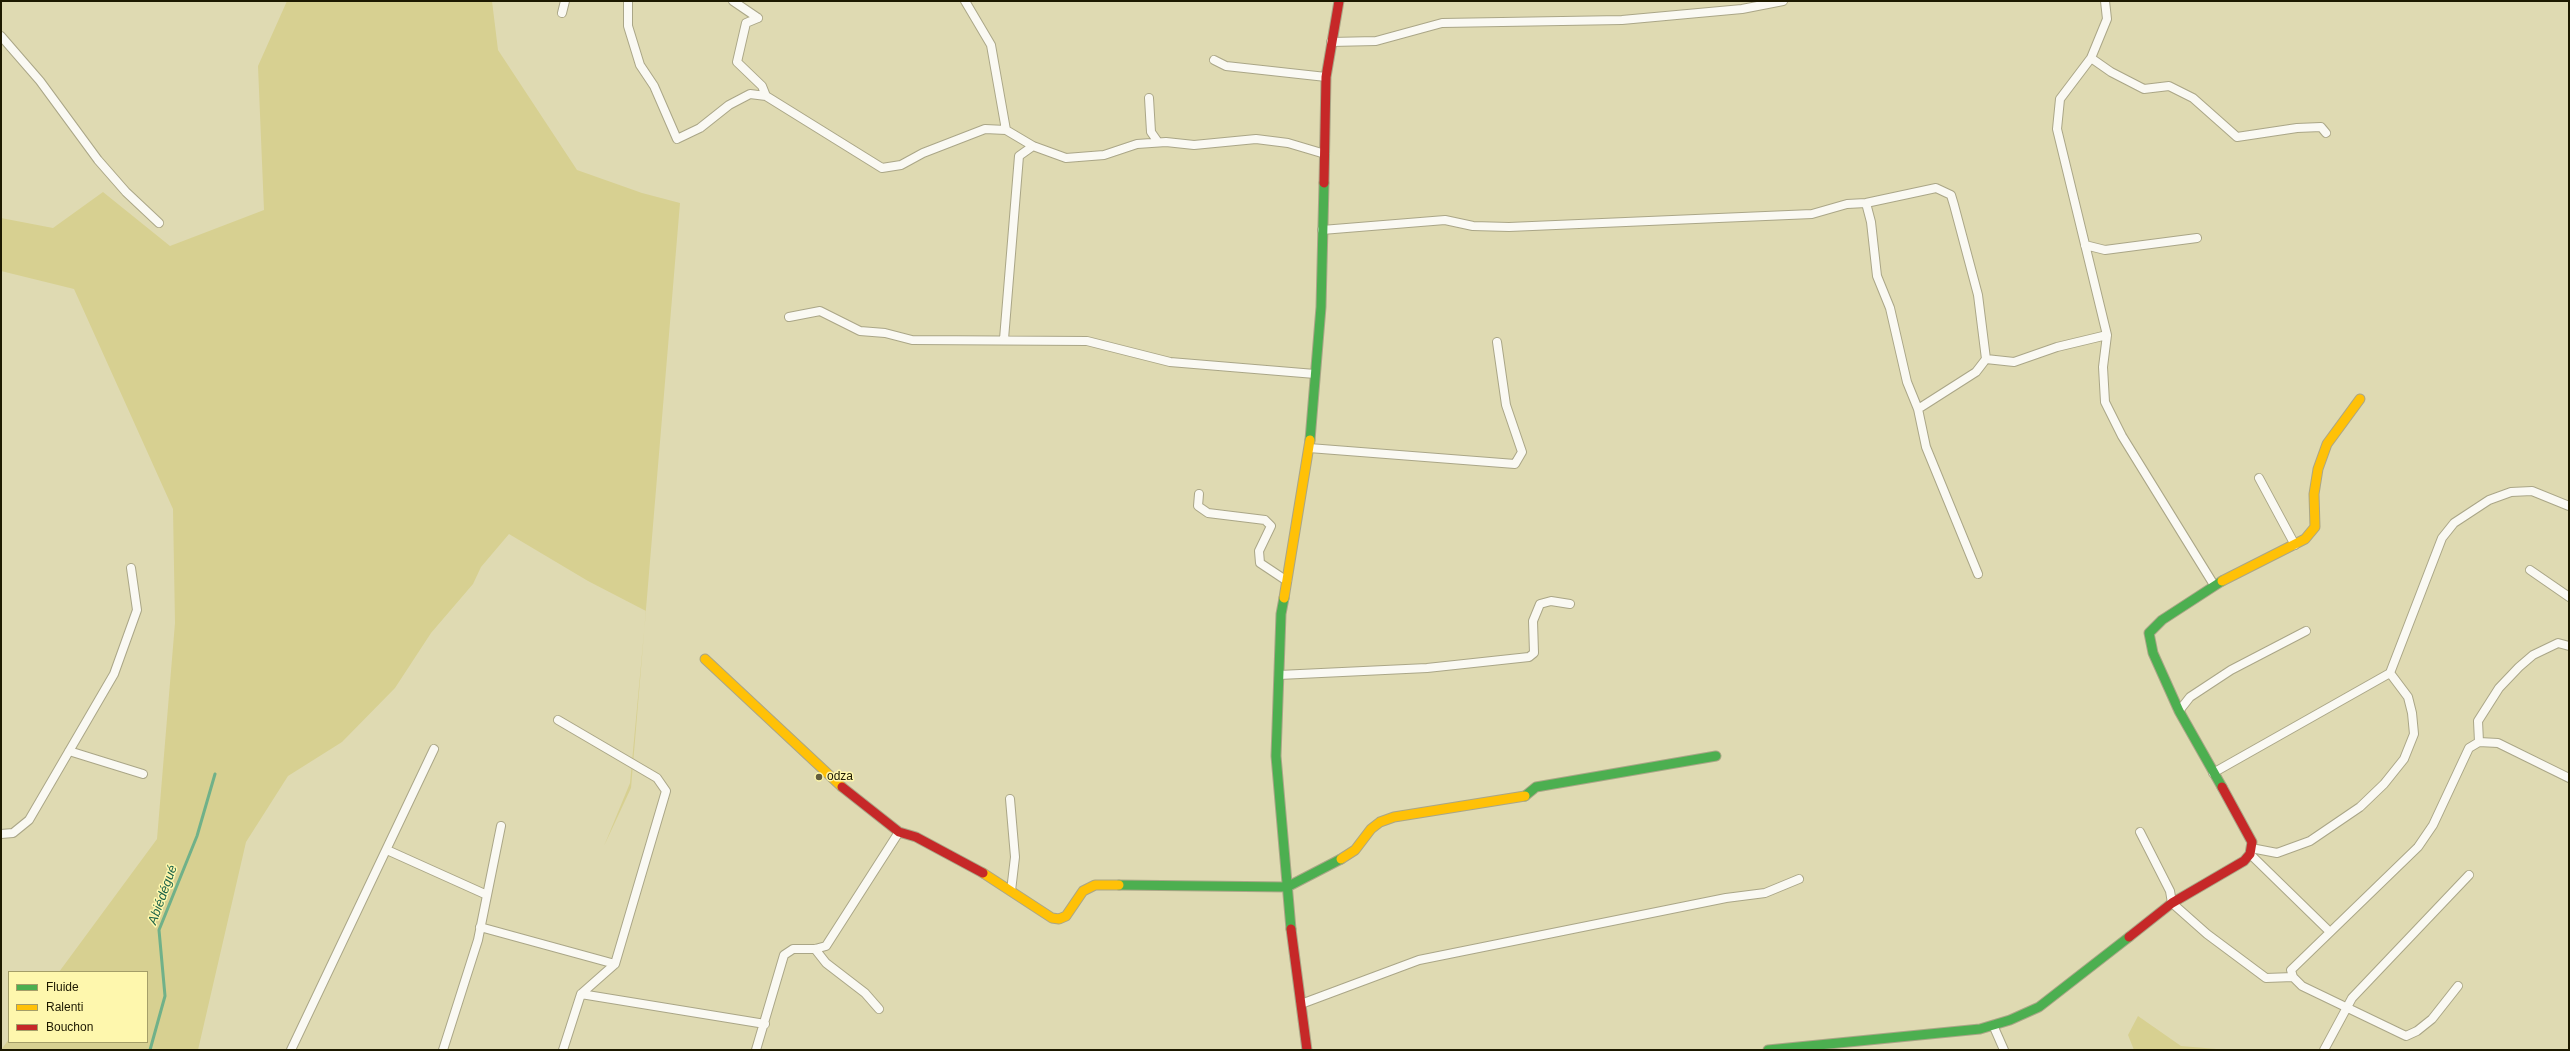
<!DOCTYPE html>
<meta charset="utf-8">
<style>
body{margin:0}
#map{position:relative;width:2570px;height:1051px;overflow:hidden;background:#dfdab2;font-family:Helvetica,sans-serif}
canvas{display:block}
.frame{position:absolute;inset:0;border:2px solid #1d1900;pointer-events:none}
.legend{position:absolute;left:8px;top:971px;width:140px;height:72px;box-sizing:border-box;background:#fef7ad;border:1px solid #a49e68;margin:0;padding:5px 7px;list-style:none;font-size:12px;color:#1d1900}
.legend li{display:flex;align-items:center;gap:8px;height:20px}
.legend b{width:20px;border:1px solid #a49e68}
</style>
<div id="map">
<canvas width="2570" height="1051"></canvas>
<div class="frame"></div>
<ul class="legend">
<li><b style="height:5px;background:#4caf50"></b>Fluide</li>
<li><b style="height:5px;background:#ffc107"></b>Ralenti</li>
<li><b style="height:5px;background:#c62828"></b>Bouchon</li>
</ul>
</div>
<script>
const context = document.querySelector('canvas').getContext('2d');
context.lineJoin = 'round';
function paint(path, color) { context.fillStyle = color; context.fill(path, 'evenodd'); }
const toPath = rows => new Path2D(rows.map(r => 'M' + r).join(''));
function trace(path, color, width, dash) { context.strokeStyle = color; context.lineWidth = width; context.lineCap = dash ? 'butt' : 'round'; context.setLineDash(dash || []); context.stroke(path); }
function label(font, color, halo, rows, align = 'center') {
  context.font = font + ' Helvetica,sans-serif'; context.lineWidth = 3; context.setLineDash([]); context.textBaseline = 'middle'; context.strokeStyle = halo; context.fillStyle = color; for (const [text, x, y, turn = 0] of rows) {
    context.save(); context.translate(x, y); context.rotate((+turn || 0) * Math.PI / 180); context.textAlign = isNaN(turn) ? turn : align; if (halo) context.strokeText(text, 0, 0); context.fillText(text, 0, 0); context.restore();
  }
}
paint(toPath([
 [287,1,492,1,498,50,577,170,642,193,680,203,631,788,604,846,630,783,646,611,588,581,509,534,481,567,473,584,431,633,395,688,342,742,288,776,246,842,198,1050,1,1050,9,1039,9,1042,147,1042,147,972,59,972,157,839,175,623,173,509,74,289,1,271,1,218,53,228,103,192,170,246,264,210,258,66],
 [2138,1016,2181,1046,2228,1050,2134,1050,2128,1035]
]), '#d7d091');
trace(toPath([
 [150,1050,165,996,159,930,197,836,215,774]
]), '#70b189', 3);
const street = toPath([
 [628,1,628,26,640,65,654,86,677,139,700,128,729,105,750,94,766,96],
 [733,1,758,18],
 [965,1,991,45,1006,130],
 [2105,1,2107,19,2091,58,2060,99,2057,129,2107,335,2103,367,2105,402,2122,436,2214,585],
 [562,13,565,1],
 [758,18,746,23,737,62,762,86,766,96,882,168,901,165,923,153,985,129,1006,130,1033,146,1066,158,1104,155,1137,144,1166,142,1194,145,1256,139,1288,143,1325,154],
 [1,36,40,81,98,160,126,192,159,223],
 [1331,42,1376,41,1442,23,1622,20,1742,9,1783,1],
 [2091,58,2111,72,2144,89,2169,86,2193,98,2237,137,2297,128,2321,127,2326,133],
 [1214,60,1226,66,1326,77],
 [1149,98,1151,132,1158,142],
 [1866,203,1871,222,1877,276,1890,308,1907,382,1918,409,1926,447,1978,574],
 [1322,230,1445,220,1473,226,1509,227,1812,214,1847,204,1866,203,1936,188,1951,195,1954,205,1978,295,1986,359],
 [2085,245,2105,250,2197,238],
 [789,317,820,311,860,331,885,333,912,340,1087,341,1170,362,1315,374],
 [1004,339,1019,156,1033,146],
 [1918,409,1976,372,1986,359,2014,362,2057,347,2107,335],
 [1309,448,1515,464,1522,452,1506,405,1497,342],
 [2259,478,2295,545],
 [1199,494,1198,506,1208,513,1265,520,1271,526,1259,551,1260,563,1287,581],
 [2530,570,2569,597],
 [1279,675,1427,668,1529,657,1534,653,1533,621,1540,604,1551,601,1570,604],
 [2179,711,2190,697,2231,670,2306,631],
 [558,720,657,778,666,791,615,964,581,994,563,1050],
 [2479,742,2478,721,2499,688,2519,667,2533,655,2558,643,2569,646],
 [69,751,143,774],
 [2213,773,2390,673,2442,538,2454,523,2489,500,2511,492,2532,491,2569,506],
 [1010,799,1015,857,1011,891],
 [2140,832,2170,891,2172,903,2207,934,2266,978,2293,977],
 [1,834,13,833,29,820,114,674,137,610,131,568],
 [2251,848,2277,853,2310,841,2360,807,2384,784,2404,759,2414,734,2412,713,2408,697,2390,673],
 [387,850,487,895],
 [2250,854,2330,932],
 [480,927,615,964],
 [815,949,826,963,865,993,879,1009],
 [2458,986,2432,1019,2417,1031,2406,1036,2302,986,2293,977,2291,970,2418,847,2433,825,2469,748,2479,742,2498,743,2569,778],
 [581,994,765,1024],
 [1301,1004,1419,960,1726,898,1765,893,1799,879],
 [1993,1025,2004,1050],
 [291,1050,434,749],
 [443,1050,478,940,501,826],
 [756,1050,784,955,793,949,815,949,826,946,899,832],
 [2324,1050,2352,998,2469,875]
]);
const fast = toPath([
 [1310,440,1321,307,1324,183],
 [1284,598,1281,614,1276,756,1291,929],
 [2222,787,2179,711,2153,653,2149,633,2162,620,2222,581],
 [1525,796,1536,787,1716,756],
 [1119,885,1287,887,1341,859],
 [1768,1050,1980,1029,2010,1020,2039,1007,2129,937]
]);
const slow = toPath([
 [2222,581,2305,539,2315,527,2314,494,2318,469,2327,444,2360,399],
 [1284,598,1310,440],
 [705,659,842,787],
 [1341,859,1355,850,1371,829,1380,822,1394,817,1525,796],
 [983,873,1052,918,1059,919,1066,916,1083,891,1095,885,1119,885]
]);
const jam = toPath([
 [1324,183,1326,77,1339,1],
 [842,787,899,832,916,837,983,873],
 [1291,929,1307,1050],
 [2129,937,2172,903,2244,861,2250,854,2252,842,2222,787]
]);
trace(street, '#aaa687', 10);
trace(fast, '#aaa687', 11);
trace(slow, '#aaa687', 11);
trace(jam, '#aaa687', 11);
trace(street, '#faf9f3', 8);
trace(fast, '#4caf50', 9);
trace(slow, '#ffc107', 9);
trace(jam, '#c62828', 9);
for (const [x, y, r, color] of [
 [819,777,4,"#615d3e"]
]) { const dot = new Path2D(); dot.arc(x, y, r, 0, 2 * Math.PI); context.fillStyle = color; context.fill(dot); trace(dot, '#fef7ad', 1.5); }
label('12px', '#1d1900', '#fef7ad', [
 ["odza",827,777]
], 'left');
label('italic 13px', '#1c6247', '#fef7ad', [
 ["Abiédégué",163,895,-70]
]);
</script>
